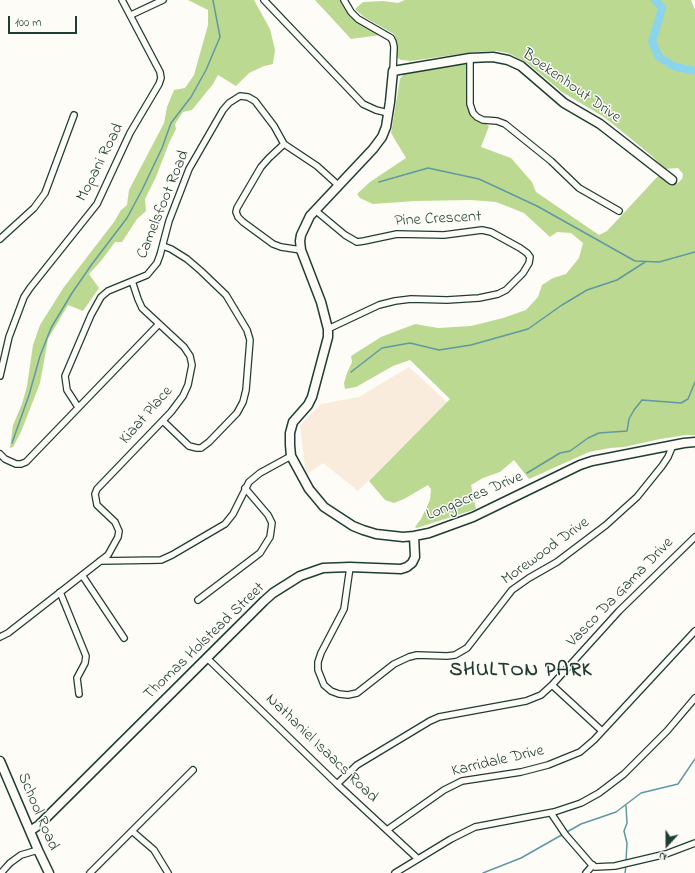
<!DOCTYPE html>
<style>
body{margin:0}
#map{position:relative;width:695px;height:873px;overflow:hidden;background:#fdfcf7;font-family:"Indie Flower",sans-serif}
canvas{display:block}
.north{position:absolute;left:647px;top:825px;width:40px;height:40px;-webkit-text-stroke:3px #fdfcf7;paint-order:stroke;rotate:201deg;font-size:11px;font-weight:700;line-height:16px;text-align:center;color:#1f3d34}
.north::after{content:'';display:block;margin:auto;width:14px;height:18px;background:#1f3d34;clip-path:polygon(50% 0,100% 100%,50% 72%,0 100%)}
.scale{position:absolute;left:8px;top:16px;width:69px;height:18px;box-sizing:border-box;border:2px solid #1f3d34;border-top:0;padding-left:5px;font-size:12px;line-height:14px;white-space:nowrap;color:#1f3d34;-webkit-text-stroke:3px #fdfcf7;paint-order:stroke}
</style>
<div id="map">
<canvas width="695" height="873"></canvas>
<div class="north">N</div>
<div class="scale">100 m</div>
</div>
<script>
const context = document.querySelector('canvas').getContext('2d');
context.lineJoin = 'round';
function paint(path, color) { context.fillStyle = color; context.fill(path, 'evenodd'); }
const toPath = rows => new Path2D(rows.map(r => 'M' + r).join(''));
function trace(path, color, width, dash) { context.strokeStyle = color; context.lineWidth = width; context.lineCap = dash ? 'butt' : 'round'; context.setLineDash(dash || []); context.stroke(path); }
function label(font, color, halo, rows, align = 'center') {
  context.font = font + ' "Indie Flower",sans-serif'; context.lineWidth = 3; context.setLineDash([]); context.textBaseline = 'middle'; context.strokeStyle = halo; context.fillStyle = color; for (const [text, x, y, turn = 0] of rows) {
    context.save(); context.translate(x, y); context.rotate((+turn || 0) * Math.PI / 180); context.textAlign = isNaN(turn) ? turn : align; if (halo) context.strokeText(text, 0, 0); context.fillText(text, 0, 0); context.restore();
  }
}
paint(toPath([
 [409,367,447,402,358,491,323,463,306,475,300,425,321,404,359,397]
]), '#f9ecdd');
paint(toPath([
 [188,0,254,0,270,29,275,50,273,64,264,66,249,73,236,86,218,75,213,84,192,110,183,112,175,124,176,129,169,143,156,177,145,199,146,211,137,219,122,242,115,242,101,261,89,274,99,288,83,311,68,305,48,339,40,383,21,432,13,447,10,448,13,425,22,404,27,386,33,345,40,325,64,287,114,222,121,210,127,205,129,190,164,123,167,107,174,90,185,88,194,75,208,25,208,10],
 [315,0,342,0,346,9,354,18,380,35,351,39],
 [405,0,691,0,695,10,695,435,686,435,660,439,624,447,610,448,589,452,529,479,514,460,500,472,483,478,471,485,476,509,417,528,415,527,421,519,430,500,431,489,428,485,404,499,394,503,385,500,369,481,450,399,410,360,393,366,356,387,345,389,344,383,347,373,352,362,351,356,381,337,415,324,438,328,471,326,503,318,526,310,538,297,542,285,553,278,566,274,579,258,583,243,571,233,557,232,550,237,524,213,496,202,471,200,415,201,373,204,360,198,357,194,370,182,406,158,391,133,400,79,405,72,462,62,467,66,468,81,474,117,489,126,481,147,511,158,532,182,536,192,599,235,607,231,659,175,673,183,678,183,682,179,683,174,678,168,665,169,651,155,604,117,562,92,526,62,508,53,496,51,474,52,411,61,401,60,396,57,397,43,394,34,364,17,355,9,363,2,383,1,398,3]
]), '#bcd991');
trace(toPath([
 [379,182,428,168,479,179,537,206,635,261,659,262,695,252],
 [351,372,382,348,410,343,439,350,471,345,528,329,562,305,587,290,617,280,645,262],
 [12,443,29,395,40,356,51,328,72,293,92,264,127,218,142,190,162,148,171,123,191,97,206,70,220,37,213,0],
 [527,473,560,453,570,451,588,438,599,433,627,431,629,419,634,410,642,400,681,403,688,399,695,382],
 [626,861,627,843,624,831,627,823,626,806],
 [483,873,521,858,581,824,616,812,641,793,678,784,695,759],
 [625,873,626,865]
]), '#6098a2', 1.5);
trace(toPath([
 [655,0,662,8,652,42,659,57,673,66,695,71]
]), '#8bd5ec', 8);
const street = toPath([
 [264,0,363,104,376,110,388,113],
 [344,0,351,12,358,19,391,38,393,42,394,47,393,71],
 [131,15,163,0],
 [470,58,470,104,473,113,477,117,483,120,497,121,505,124,551,161,579,188,619,211],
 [284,144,269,158,261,167,237,208,236,212,238,217,243,222,273,244,281,247,301,250],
 [315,210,345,235,357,242,364,241,397,234,444,235,482,230,491,232,520,248,527,253,530,257,529,263,523,273,506,290,498,294,479,298,447,300,411,299,395,301,379,305,328,329],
 [0,239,34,208,45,193,74,115],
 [163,246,171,249,187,259,201,271,226,295,247,330,250,340,246,390,243,402,237,413,209,442,201,448,197,448,189,446,163,421],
 [0,376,9,337,24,297,30,288,97,204,130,133,159,84,161,78,160,72,122,0],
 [78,407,67,390,65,376,91,315,101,297,108,291,147,275,157,263,160,255,169,221,189,169,223,110,229,103,240,96,248,97,255,101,274,126,284,144,317,166,338,185],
 [0,454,5,459,16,464,21,464,26,462,159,324],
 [100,561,161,560,172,555,225,524,233,514,249,482,260,473,291,456],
 [350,567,344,609,321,653,318,662,318,670,324,685,331,691,339,694,348,695,357,693,394,664,409,657,417,655,447,656,455,655,467,648,512,590,529,578,557,562,606,525,637,497,662,466,668,457,673,445],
 [82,575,124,638],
 [60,592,86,656,85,663,77,678,79,694],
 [198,600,260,553,270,537,272,523,268,515,245,488],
 [0,637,8,633,108,555,118,537,119,531,115,522,97,505,95,494,97,489,171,412,183,396,188,385,192,365,190,356,184,347,142,308,138,299,132,281],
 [207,658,337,784,417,858],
 [552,685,602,731],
 [337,784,357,765,430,721,439,717,526,701,541,695,552,685,619,611,695,537],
 [551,813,565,834,591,864,595,867,615,866,666,854,695,843],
 [387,830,444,790,462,781,521,772,548,765,580,752,594,740,695,631],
 [132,831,154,850,168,873],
 [1,873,10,863,21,855,38,850],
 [90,873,193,770],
 [395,873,451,839,475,827,554,812,581,803,599,793,624,774,667,731,695,698],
 [586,873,593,865]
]);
const secondary = toPath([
 [672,180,600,124,564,103,521,66,508,60,493,57,470,58,393,71,390,102,386,127,382,137,373,149,310,216,301,235,300,241,301,250,321,302,328,329,328,337,312,397,308,405,293,422,290,433,290,445,291,456,309,489,324,507,353,526,363,530,376,534,403,537,414,536,429,533,473,517,580,465,592,461,684,443,695,442],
 [0,761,38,850,49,873],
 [30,831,39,825,264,601,273,593,300,576,323,568,350,567,401,569,407,567,412,563,415,557,414,536]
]);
trace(street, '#1f3d34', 8);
trace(secondary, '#1f3d34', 11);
trace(street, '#fdfcf7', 5.5);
trace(secondary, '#fdfcf7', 8);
label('16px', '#1f3d34', '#fdfcf7', [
 ["Boekenhout Drive",571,87,35],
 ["Mopani Road",101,163,-63],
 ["Camelsfoot Road",164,205,-68],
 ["Pine Crescent",438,220,-3],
 ["Kiaat Place",147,416,-49],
 ["Longacres Drive",475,497,-23],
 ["Morewood Drive",546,552,-36],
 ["Vasco Da Gama Drive",621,593,-46],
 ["Thomas Holstead Street",205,642,-44],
 ["Nathaniel Isaacs Road",321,749,44],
 ["Karridale Drive",498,762,-13],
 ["School Road",37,812,67]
]);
context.letterSpacing = '1px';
label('bold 20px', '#1f3d34', '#fdfcf7', [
 ["SHULTON PARK",521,672]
]);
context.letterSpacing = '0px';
</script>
